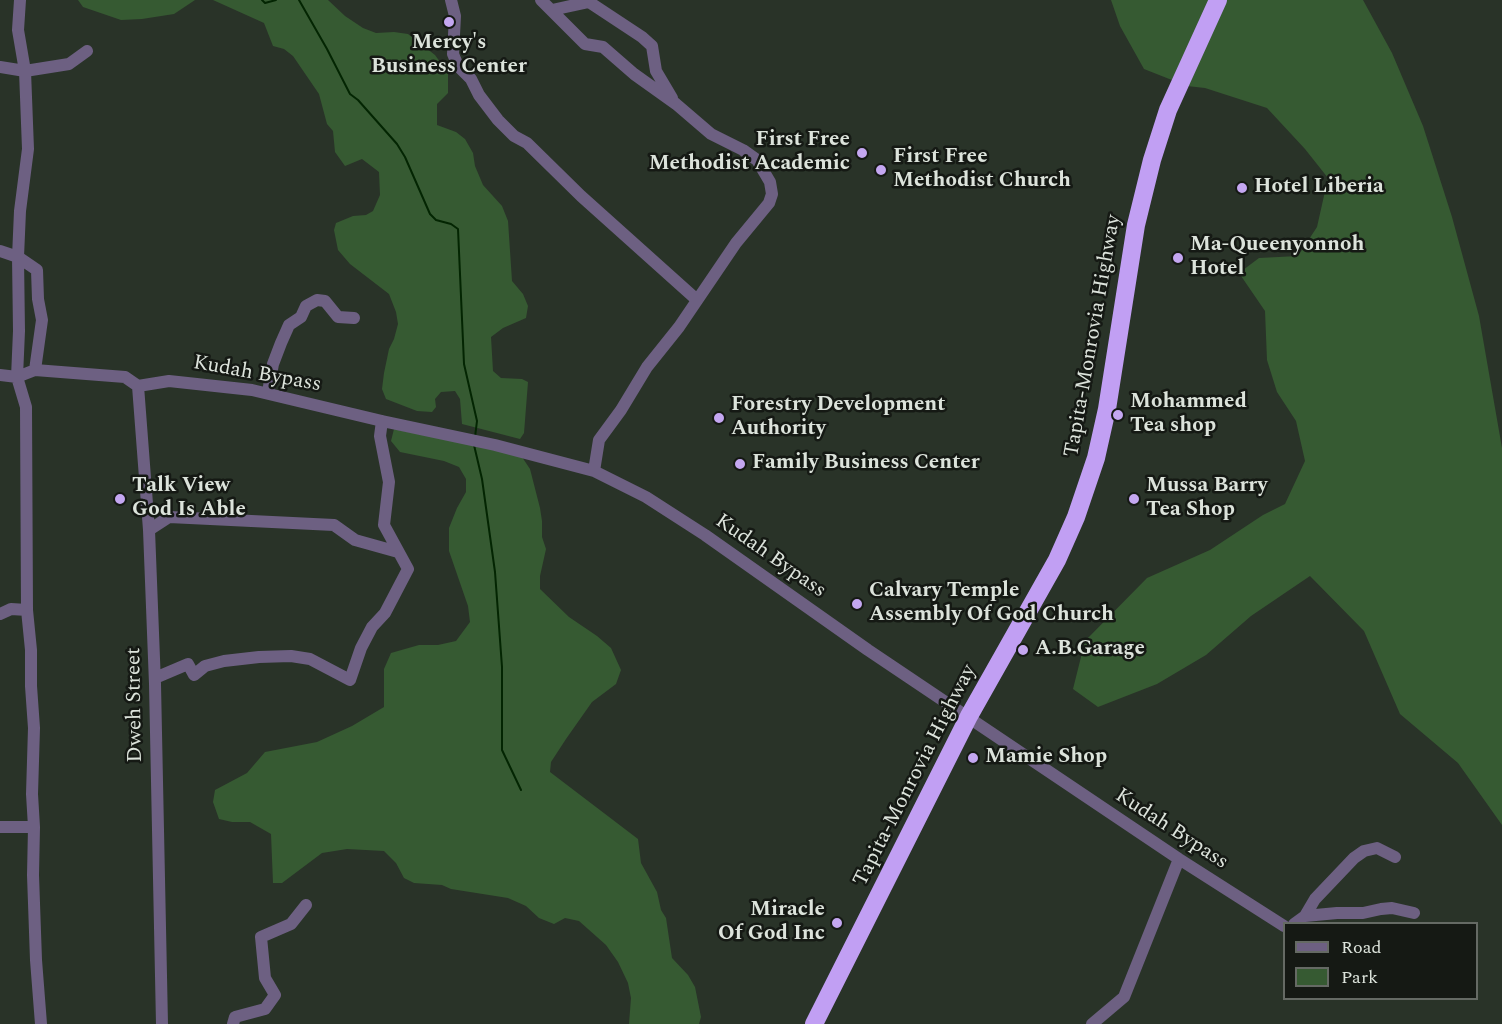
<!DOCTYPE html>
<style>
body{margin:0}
#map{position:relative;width:1502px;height:1024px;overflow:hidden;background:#293328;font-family:Spectral,serif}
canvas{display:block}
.legend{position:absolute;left:1283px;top:922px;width:195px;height:78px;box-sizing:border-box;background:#151914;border:2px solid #656a64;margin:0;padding:8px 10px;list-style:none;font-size:18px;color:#dce3db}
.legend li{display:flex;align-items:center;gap:12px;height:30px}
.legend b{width:30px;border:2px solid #656a64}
</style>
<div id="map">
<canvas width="1502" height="1024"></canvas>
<ul class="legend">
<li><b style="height:8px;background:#6d6082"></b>Road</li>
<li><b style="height:16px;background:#365a32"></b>Park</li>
</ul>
</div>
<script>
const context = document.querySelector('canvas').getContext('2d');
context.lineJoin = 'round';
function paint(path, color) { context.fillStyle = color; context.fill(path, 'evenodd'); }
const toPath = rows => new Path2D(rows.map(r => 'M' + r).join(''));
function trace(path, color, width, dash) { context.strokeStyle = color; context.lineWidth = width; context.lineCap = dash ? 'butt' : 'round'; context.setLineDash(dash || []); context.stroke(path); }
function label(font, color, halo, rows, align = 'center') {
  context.font = font + ' Spectral,serif'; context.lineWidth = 5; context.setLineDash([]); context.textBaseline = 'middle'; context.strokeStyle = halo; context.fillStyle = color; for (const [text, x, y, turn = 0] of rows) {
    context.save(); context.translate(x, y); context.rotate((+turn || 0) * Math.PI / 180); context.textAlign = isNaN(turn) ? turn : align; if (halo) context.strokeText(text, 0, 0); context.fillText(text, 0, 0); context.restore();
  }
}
paint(toPath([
 [78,0,195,0,174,14,142,19,121,20,83,7],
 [213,0,328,0,345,16,363,28,376,33,394,32,408,34,435,55,448,73,448,93,437,104,437,125,456,132,465,139,473,153,475,166,483,185,502,206,508,221,512,281,523,294,528,306,526,318,503,328,491,337,493,371,501,378,522,379,528,382,524,433,520,439,462,424,460,399,455,391,441,392,435,399,436,407,432,412,417,411,386,399,382,389,384,373,389,349,394,339,398,324,396,312,389,294,350,264,338,250,334,230,336,223,353,216,366,215,373,211,380,195,379,172,362,159,345,166,335,152,333,131,327,124,319,94,293,56,284,49,273,46,264,23],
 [1111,0,1363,0,1392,53,1423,126,1452,217,1479,316,1502,448,1502,825,1458,763,1400,714,1364,631,1310,576,1251,616,1206,655,1157,684,1098,707,1073,689,1085,641,1147,578,1210,550,1263,515,1285,504,1305,461,1296,421,1277,392,1267,360,1265,311,1239,273,1259,258,1298,256,1317,227,1328,178,1305,149,1267,108,1205,88,1187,86,1144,69,1120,26],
 [394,429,520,454,530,469,540,508,542,521,542,537,546,549,540,576,540,589,569,617,597,636,611,648,621,670,616,684,592,702,566,739,551,762,550,772,638,839,641,863,657,892,661,910,666,918,672,958,688,975,695,987,701,1017,699,1024,629,1024,631,998,628,983,618,962,606,945,579,921,565,918,554,924,539,918,526,906,508,898,451,889,442,885,414,883,404,878,396,863,384,851,347,849,322,853,282,883,273,883,271,834,250,822,232,822,219,819,213,802,215,790,247,773,265,752,317,742,352,726,384,707,384,669,391,653,419,645,438,645,456,641,470,622,468,606,449,551,449,528,457,508,466,492,466,479,459,467,444,461,400,452,391,441]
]), '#365a32');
trace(toPath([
 [262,0,265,3,276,0],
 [299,0,327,49,350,94,358,100,397,144,405,157,430,214,436,220,451,224,458,229,464,364,477,421,475,437],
 [474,445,482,479,495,572,502,667,502,750,521,790]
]), '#032502', 2);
trace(toPath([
 [20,0,18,30,25,71,28,149,20,211,18,257,19,331,17,377,26,407,27,610,31,650,31,686,34,728,32,794,34,827,33,875,36,960,41,1024],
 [451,0,455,16,453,54,458,66,471,79,479,95,498,120,514,136,527,143,581,196,697,300],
 [541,0,585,44,603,47,634,74,676,104,711,134,743,150,757,160,770,182,772,194,769,203,736,243,679,327,647,367,621,410,599,440,594,471],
 [552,10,589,2,642,37,652,46,656,71,672,98],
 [0,67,25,71,69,64,87,51],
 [0,251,18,257,37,270,38,299,42,320,35,370],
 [0,375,17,377,35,370,125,377,138,386,169,381,252,390,382,421,495,445,594,471,646,497,705,535,868,650,1179,859,1284,926],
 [138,386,149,530,155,684,162,1024],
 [268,392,273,364,281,343,289,325,301,317,306,306,317,300,325,301,338,317,354,318],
 [149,530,169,517,334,525,355,540,398,552],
 [0,614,11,609,27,610],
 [155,678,188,664,194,675,205,666,224,661,259,657,291,656,310,659,350,680,361,648,372,627,385,613,408,569,384,525,389,482,380,436,382,421],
 [0,827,34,827],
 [1305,916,1337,913,1363,913,1381,909,1392,908,1414,913],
 [1294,924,1305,916,1315,899,1354,858,1364,851,1377,848,1395,857],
 [233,1024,235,1017,265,1009,275,995,265,978,261,937,291,924,306,905],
 [1092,1024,1124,997,1179,859]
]), '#6d6082', 12);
trace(toPath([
 [814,1024,969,716,1057,560,1076,517,1096,458,1107,409,1136,225,1152,160,1168,110,1218,0]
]), '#c19ff3', 18);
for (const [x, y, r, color] of [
 [449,22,6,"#c4a7f1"],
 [862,153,6,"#c4a7f1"],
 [881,170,6,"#c4a7f1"],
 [1242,188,6,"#c4a7f1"],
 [1178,258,6,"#c4a7f1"],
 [1118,415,6,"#c4a7f1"],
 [719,418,6,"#c4a7f1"],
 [740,464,6,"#c4a7f1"],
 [120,499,6,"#c4a7f1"],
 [1134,499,6,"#c4a7f1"],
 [857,604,6,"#c4a7f1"],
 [1023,650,6,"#c4a7f1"],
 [973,758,6,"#c4a7f1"],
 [837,923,6,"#c4a7f1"]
]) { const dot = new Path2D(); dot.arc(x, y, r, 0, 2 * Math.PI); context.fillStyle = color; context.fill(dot); trace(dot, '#151914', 2); }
label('bold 21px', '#dce3db', '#151914', [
 ["Mercy's",449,44,"center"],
 ["Business Center",449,68,"center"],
 ["First Free",850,141,"right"],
 ["Methodist Academic",850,165,"right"],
 ["First Free",893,158],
 ["Methodist Church",893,182],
 ["Hotel Liberia",1254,188],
 ["Ma-Queenyonnoh",1190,246],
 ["Hotel",1190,270],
 ["Mohammed",1130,403],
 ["Tea shop",1130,427],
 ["Forestry Development",731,406],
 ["Authority",731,430],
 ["Family Business Center",752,464],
 ["Talk View",132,487],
 ["God Is Able",132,511],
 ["Mussa Barry",1146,487],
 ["Tea Shop",1146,511],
 ["Calvary Temple",869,592],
 ["Assembly Of God Church",869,616],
 ["A.B.Garage",1035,650],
 ["Mamie Shop",985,758],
 ["Miracle",825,911,"right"],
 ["Of God Inc",825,935,"right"]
], 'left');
label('21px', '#dce3db', '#151914', [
 ["Tapita-Monrovia Highway",1094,336,-80],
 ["Kudah Bypass",257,375,10],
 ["Kudah Bypass",770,557,35],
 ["Dweh Street",136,705,-91],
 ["Tapita-Monrovia Highway",916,776,-63],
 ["Kudah Bypass",1171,830,33]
]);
</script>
